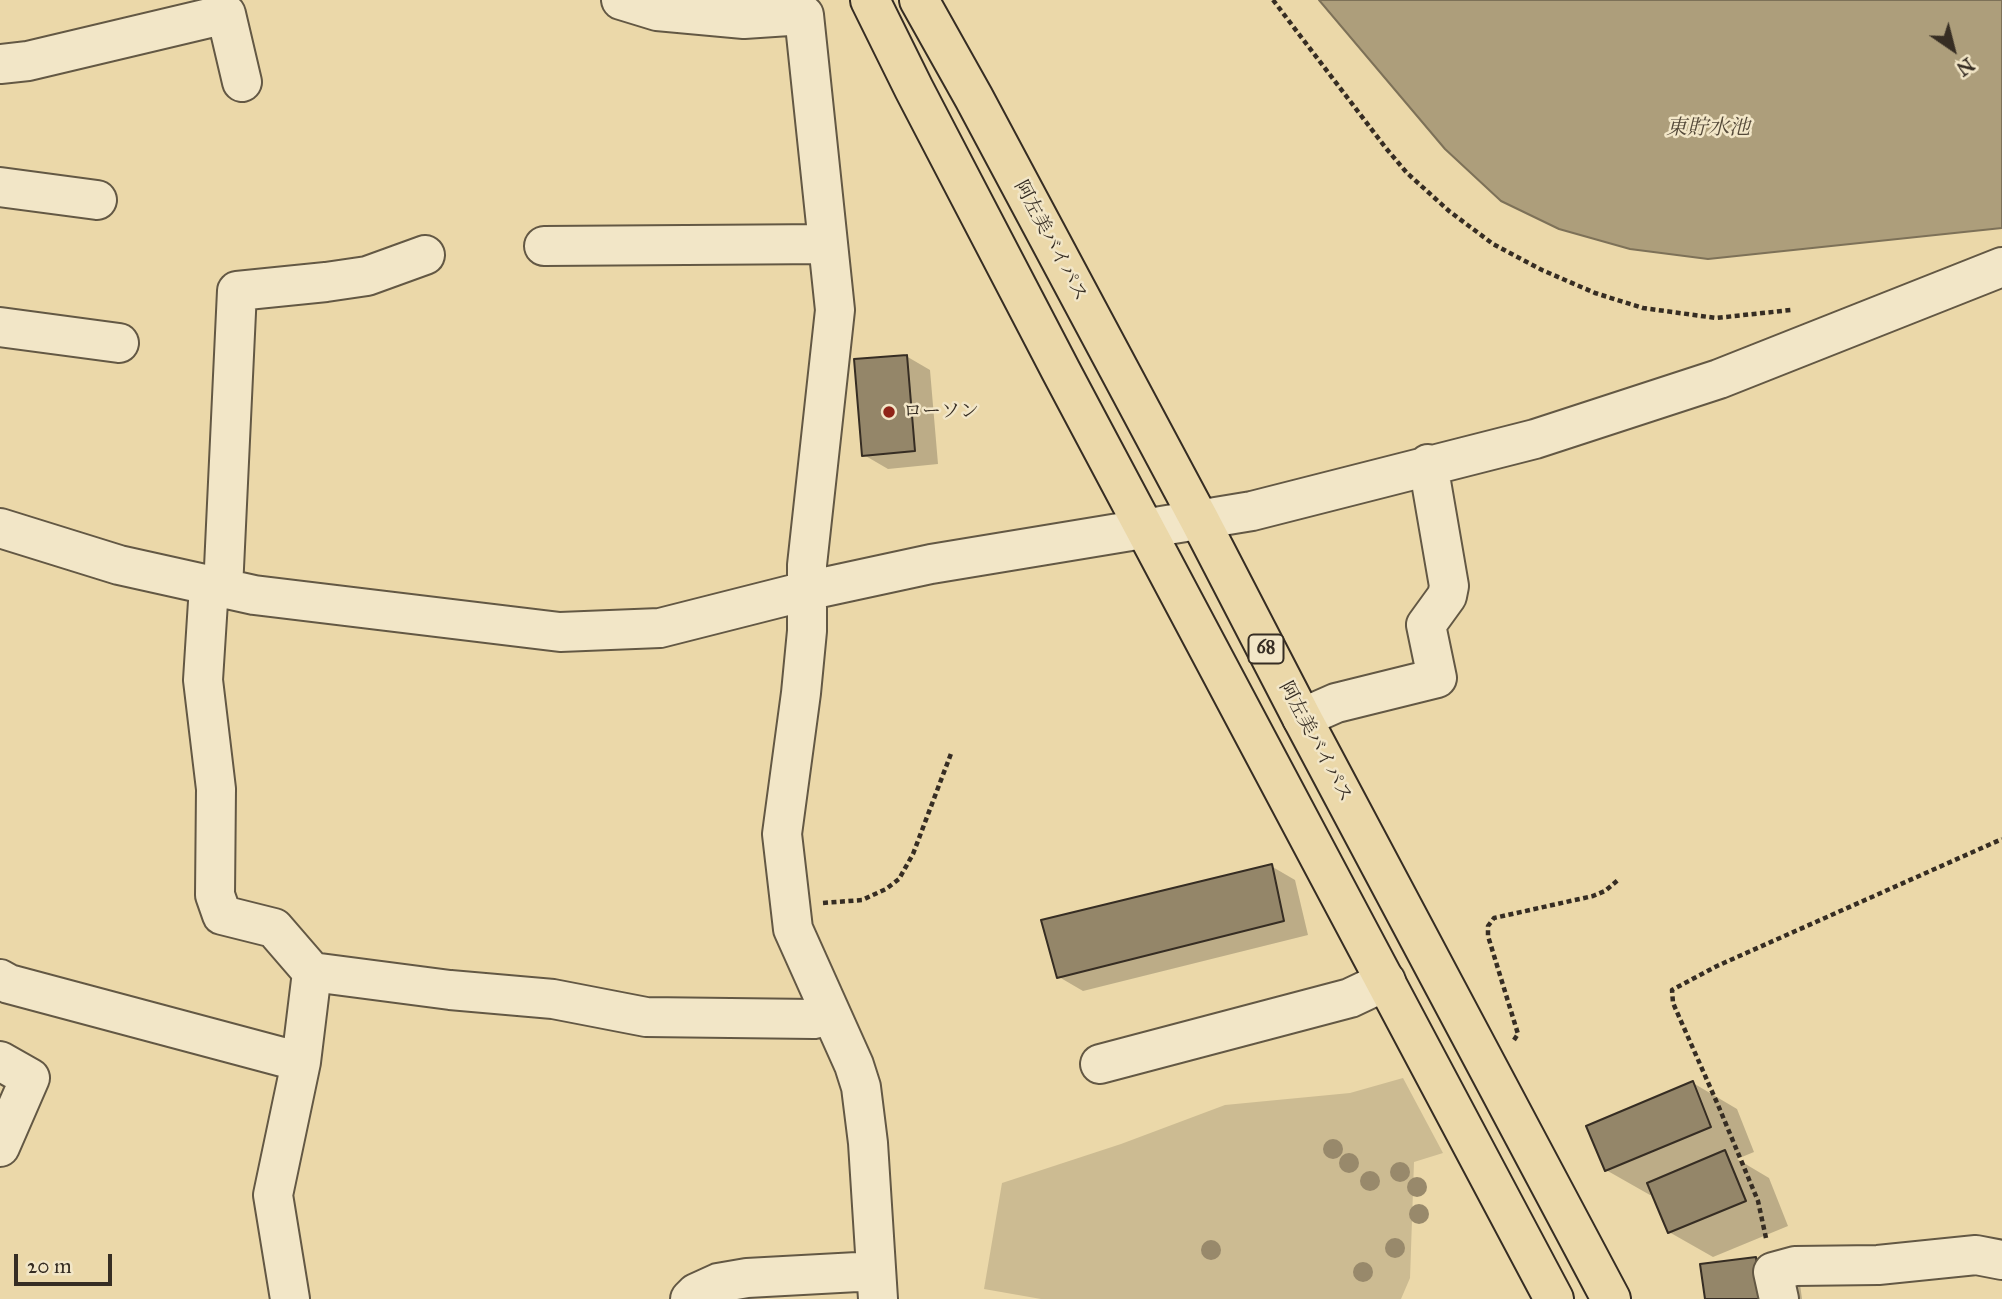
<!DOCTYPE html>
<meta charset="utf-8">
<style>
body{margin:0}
#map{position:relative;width:2002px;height:1299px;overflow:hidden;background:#ebd8a9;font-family:"IM FELL Great Primer",serif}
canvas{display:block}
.north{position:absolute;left:1918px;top:14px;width:70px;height:70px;-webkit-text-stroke:5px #f2e6c7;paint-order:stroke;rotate:145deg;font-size:19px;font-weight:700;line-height:28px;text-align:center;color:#362d23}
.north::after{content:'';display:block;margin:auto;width:24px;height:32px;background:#362d23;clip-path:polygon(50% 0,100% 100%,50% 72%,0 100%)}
.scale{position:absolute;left:14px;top:1254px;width:98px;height:32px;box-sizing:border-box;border:4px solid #362d23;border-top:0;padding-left:9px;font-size:21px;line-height:24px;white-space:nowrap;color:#362d23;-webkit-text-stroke:5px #f2e6c7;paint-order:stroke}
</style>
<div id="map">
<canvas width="2002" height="1299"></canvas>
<div class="north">N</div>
<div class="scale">20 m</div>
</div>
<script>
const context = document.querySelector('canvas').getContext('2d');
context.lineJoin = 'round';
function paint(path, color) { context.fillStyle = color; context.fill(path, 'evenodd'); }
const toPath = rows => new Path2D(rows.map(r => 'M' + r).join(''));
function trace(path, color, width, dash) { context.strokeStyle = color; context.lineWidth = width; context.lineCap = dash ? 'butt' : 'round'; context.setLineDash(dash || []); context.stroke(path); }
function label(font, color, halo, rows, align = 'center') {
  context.font = font + ' "IM FELL Great Primer","Noto Serif JP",serif'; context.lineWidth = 5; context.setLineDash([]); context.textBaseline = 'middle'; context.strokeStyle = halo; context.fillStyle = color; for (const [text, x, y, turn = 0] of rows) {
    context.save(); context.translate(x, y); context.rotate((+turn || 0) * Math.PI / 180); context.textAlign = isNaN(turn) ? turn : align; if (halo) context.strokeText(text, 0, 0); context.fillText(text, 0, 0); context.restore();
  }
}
paint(toPath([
 [1403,1078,1443,1153,1414,1162,1410,1278,1401,1299,1041,1299,984,1289,1002,1183,1121,1144,1225,1105,1350,1093]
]), '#ccbb92');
const water = toPath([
 [1319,0,2002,0,2002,228,1708,259,1630,249,1559,229,1501,201,1445,149,1319,0]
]);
paint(water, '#ad9e7b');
trace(water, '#7d7158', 2);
paint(toPath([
 [906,356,930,370,938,464,888,469,864,455],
 [1271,866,1295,880,1308,935,1083,991,1059,977],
 [1693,1083,1737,1109,1754,1152,1737,1159,1769,1178,1788,1226,1713,1257,1669,1232,1654,1193,1650,1195,1606,1170],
 [1756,1258,1800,1284,1802,1299,1706,1299]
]), '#0003');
const building = toPath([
 [907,355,915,451,862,456,854,359,907,355],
 [1272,864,1284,921,1057,978,1041,920,1272,864],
 [1693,1081,1711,1127,1605,1171,1586,1126,1693,1081],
 [1725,1150,1746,1201,1668,1233,1647,1183,1725,1150],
 [1756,1257,1761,1299,1705,1299,1700,1264,1756,1257]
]);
paint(building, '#948669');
trace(building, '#362d23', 2);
const minor = toPath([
 [621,0,657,11,744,19,804,15,835,310,807,565,807,631,801,693,782,834,793,929,854,1065,861,1087,868,1143,878,1299],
 [0,64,28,61,226,14,242,82],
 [0,187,97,200],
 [544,246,828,244],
 [0,327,119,343],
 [0,528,119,565,254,595,560,632,660,628,806,591,931,564,1252,511,1535,439,1719,379,2002,267],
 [209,586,203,680,216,789,215,895,222,915,274,928,312,972],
 [223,589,237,291,326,282,367,276,425,255],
 [1302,718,1336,703,1437,678,1426,625,1447,596,1449,586,1428,464],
 [0,979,9,984,301,1062,312,972,450,990,553,999,646,1017,814,1019,831,1015],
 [0,1061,30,1078,0,1147],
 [1100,1064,1350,998,1386,981],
 [290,1299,273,1195,301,1062],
 [690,1299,696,1293,718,1283,747,1278,876,1271],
 [1779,1299,1773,1272,1795,1266,1878,1265,1976,1255,2002,1260]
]);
const major = toPath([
 [870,0,914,89,1061,371,1554,1299],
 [919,0,974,98,1200,521,1302,718,1611,1299]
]);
trace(minor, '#635844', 42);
trace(major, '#362d23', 42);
trace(toPath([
 [1273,0,1385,147,1407,173,1449,211,1493,244,1542,270,1595,293,1643,308,1716,318,1791,310],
 [823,903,862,900,886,889,899,879,913,854,952,751],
 [1514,1040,1518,1034,1488,936,1488,926,1494,918,1593,896,1605,891,1618,880],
 [1766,1238,1758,1201,1718,1105,1673,1003,1672,990,1717,966,2002,839]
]), '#362d23', 4.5, [5, 3.5]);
trace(minor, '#f2e6c7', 38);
trace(major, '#ebd8a9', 38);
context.fillStyle = '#98896b';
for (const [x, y] of [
 [1333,1149],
 [1349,1163],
 [1400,1172],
 [1370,1181],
 [1417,1187],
 [1419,1214],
 [1395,1248],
 [1211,1250],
 [1363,1272]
]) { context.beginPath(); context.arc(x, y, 10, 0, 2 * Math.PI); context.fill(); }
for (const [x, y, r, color] of [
 [889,412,7,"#8f2418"]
]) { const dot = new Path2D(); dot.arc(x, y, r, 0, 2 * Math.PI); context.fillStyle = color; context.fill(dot); trace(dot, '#f2e6c7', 2.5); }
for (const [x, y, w] of [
 [1266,649,35]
]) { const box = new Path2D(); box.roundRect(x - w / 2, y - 14.5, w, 29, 5); context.fillStyle = '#f2e6c7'; context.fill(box); trace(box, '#362d23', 2); }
label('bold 18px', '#362d23', null, [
 ["68",1266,649]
]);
label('19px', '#362d23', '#f2e6c7', [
 ["阿左美バイパス",1050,241,62],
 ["阿左美バイパス",1315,742,62]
]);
label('19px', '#362d23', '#f2e6c7', [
 ["ローソン",903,412]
], 'left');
label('italic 21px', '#544939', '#f2e6c7', [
 ["東貯水池",1708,129]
]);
</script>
